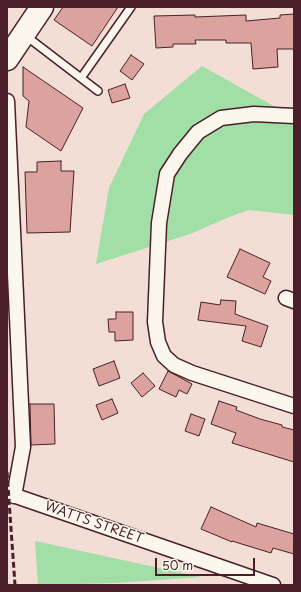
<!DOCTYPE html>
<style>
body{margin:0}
#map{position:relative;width:301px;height:592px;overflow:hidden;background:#f2ded5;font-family:"Playpen Sans",sans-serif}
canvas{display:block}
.frame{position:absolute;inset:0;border:8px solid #4a1f2b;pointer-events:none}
.scale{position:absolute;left:155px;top:558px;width:100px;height:18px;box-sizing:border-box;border:2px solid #4a1f2b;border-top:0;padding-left:5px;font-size:12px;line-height:14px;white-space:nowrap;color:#4a1f2b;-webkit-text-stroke:3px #fbf7ec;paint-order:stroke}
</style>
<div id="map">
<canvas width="301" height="592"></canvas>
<div class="frame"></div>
<div class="scale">50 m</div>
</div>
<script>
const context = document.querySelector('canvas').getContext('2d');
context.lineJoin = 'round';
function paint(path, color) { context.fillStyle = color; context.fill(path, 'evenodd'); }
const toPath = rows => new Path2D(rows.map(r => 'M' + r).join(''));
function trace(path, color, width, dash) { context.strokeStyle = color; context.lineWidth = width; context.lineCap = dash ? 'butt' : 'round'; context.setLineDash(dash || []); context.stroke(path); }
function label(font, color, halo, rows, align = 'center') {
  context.font = font + ' "Playpen Sans",sans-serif'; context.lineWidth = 3; context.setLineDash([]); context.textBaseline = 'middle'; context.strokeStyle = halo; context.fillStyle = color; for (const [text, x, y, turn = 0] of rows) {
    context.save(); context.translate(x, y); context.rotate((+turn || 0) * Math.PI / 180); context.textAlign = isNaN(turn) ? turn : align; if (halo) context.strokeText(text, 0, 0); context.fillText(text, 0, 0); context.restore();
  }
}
paint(toPath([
 [202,66,279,109,294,126,294,215,249,210,229,217,190,234,96,264,109,188,144,114],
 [35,541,201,577,116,583,38,585]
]), '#a1dfa7');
const building = toPath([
 [63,7,118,7,92,46,54,20,63,7],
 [294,14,294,49,277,49,278,67,253,69,251,43,226,43,226,40,195,40,196,44,173,44,173,47,156,48,154,16,195,15,195,17,246,15,246,21,280,18,280,15,294,14],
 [131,55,144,64,132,80,120,71,131,55],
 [23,67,83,108,61,151,26,127,29,101,23,96,23,67],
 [125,84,130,98,112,103,108,90,125,84],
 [61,161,61,171,74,171,70,232,27,233,25,172,37,172,37,162,61,161],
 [240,249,270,263,263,277,271,281,265,294,227,277,240,249],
 [221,300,236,301,235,314,268,326,261,347,242,341,246,326,198,320,201,302,220,305,221,300],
 [116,312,133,312,133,340,115,341,115,332,109,332,108,319,116,319,116,312],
 [114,361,120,378,99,386,93,369,114,361],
 [168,371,192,384,187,394,179,390,176,397,159,389,168,371],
 [143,373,155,386,142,397,131,383,143,373],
 [112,399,118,413,102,420,96,405,112,399],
 [219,401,237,407,236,410,260,419,282,425,282,427,294,430,294,462,232,443,236,433,211,424,219,401],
 [30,404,54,404,55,444,31,445,30,404],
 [191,414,205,419,199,436,185,431,191,414],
 [211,507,256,527,257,523,294,534,294,554,273,548,271,553,232,541,232,542,201,529,211,507]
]);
paint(building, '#dca29e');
trace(building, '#4a1f2b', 1);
const lane = toPath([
 [26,36,98,91],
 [81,78,131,7]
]);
const street = toPath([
 [7,101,23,447,14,496],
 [294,116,254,114,221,118,198,132,180,154,167,174,159,223,155,322,158,342,164,356,174,365,192,373,294,406],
 [286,298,294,301],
 [7,493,273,585]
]);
const primary = toPath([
 [7,59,42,7]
]);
trace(lane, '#4a1f2b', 10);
trace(street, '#4a1f2b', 17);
trace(primary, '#4a1f2b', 25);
trace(lane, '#fbf7ec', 7);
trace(street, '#fbf7ec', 14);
trace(primary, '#fbf7ec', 22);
trace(toPath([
 [7,472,15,585]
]), '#4a1f2b', 3, [6, 3]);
label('13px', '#4a1f2b', '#fbf7ec', [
 ["WATTS STREET",94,523,19]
]);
</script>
